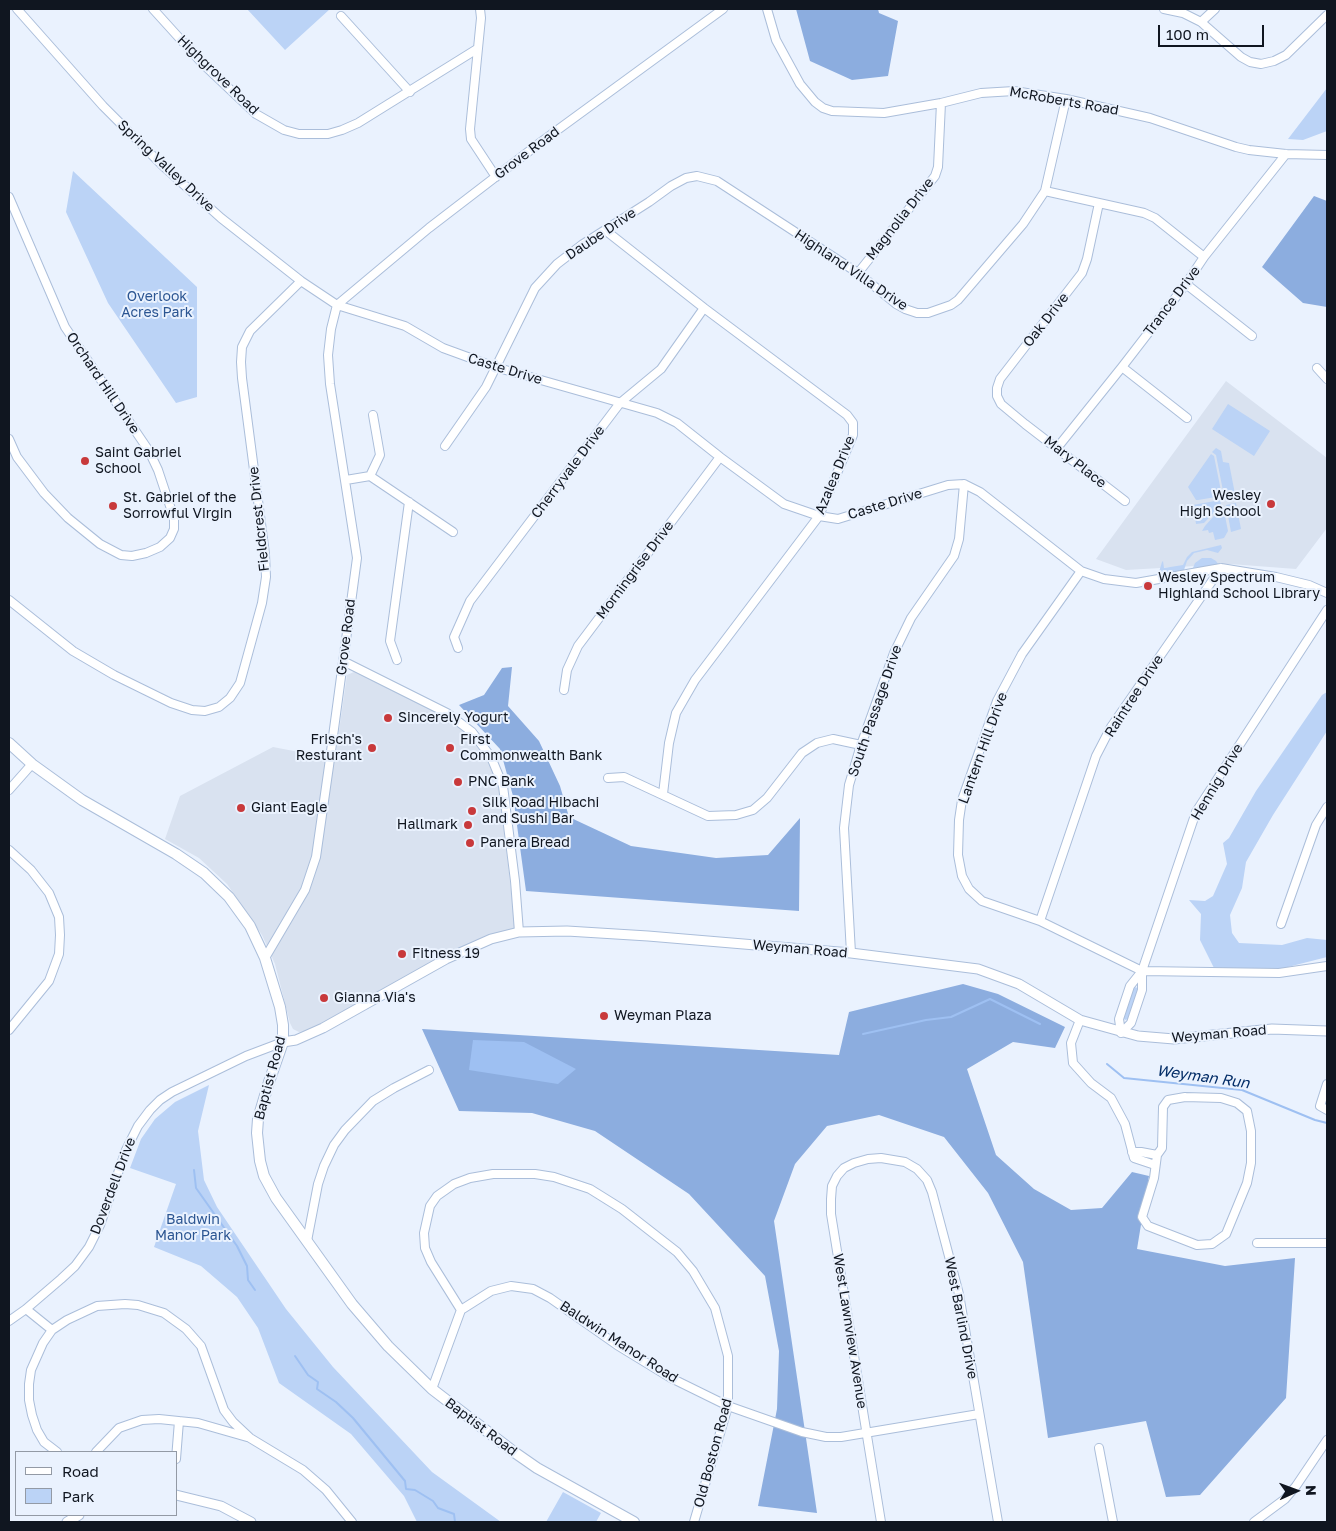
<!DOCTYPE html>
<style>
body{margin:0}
#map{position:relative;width:1336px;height:1531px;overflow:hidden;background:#eaf2fe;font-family:"Golos Text",sans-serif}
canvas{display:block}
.frame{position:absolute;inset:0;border:10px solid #101620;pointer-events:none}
.legend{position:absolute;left:15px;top:1451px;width:162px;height:65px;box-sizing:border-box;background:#eaf2fe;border:1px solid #939aa5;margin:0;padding:6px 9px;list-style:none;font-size:15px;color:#101620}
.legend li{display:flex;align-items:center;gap:10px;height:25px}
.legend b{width:25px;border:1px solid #939aa5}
.north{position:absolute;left:1271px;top:1466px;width:50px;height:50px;-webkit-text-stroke:4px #eaf2fe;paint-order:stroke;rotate:88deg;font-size:14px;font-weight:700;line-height:20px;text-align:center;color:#101620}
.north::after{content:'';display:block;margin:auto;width:18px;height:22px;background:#101620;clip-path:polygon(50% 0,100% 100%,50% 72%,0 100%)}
.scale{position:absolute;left:1158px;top:25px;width:106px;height:22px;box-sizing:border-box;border:2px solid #101620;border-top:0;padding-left:6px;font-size:15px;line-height:18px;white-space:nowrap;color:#101620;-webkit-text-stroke:4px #eaf2fe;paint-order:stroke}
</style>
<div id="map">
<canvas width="1336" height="1531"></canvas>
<div class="frame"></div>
<ul class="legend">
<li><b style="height:6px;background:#fff"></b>Road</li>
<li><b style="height:14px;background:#bbd3f6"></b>Park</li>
</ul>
<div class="north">N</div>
<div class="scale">100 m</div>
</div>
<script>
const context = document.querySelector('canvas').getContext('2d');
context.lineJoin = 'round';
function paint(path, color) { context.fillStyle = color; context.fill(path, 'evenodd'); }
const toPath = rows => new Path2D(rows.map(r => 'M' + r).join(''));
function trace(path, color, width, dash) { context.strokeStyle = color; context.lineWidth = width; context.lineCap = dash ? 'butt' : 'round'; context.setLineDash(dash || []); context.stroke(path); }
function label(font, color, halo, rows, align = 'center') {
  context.font = font + ' "Golos Text",sans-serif'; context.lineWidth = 4; context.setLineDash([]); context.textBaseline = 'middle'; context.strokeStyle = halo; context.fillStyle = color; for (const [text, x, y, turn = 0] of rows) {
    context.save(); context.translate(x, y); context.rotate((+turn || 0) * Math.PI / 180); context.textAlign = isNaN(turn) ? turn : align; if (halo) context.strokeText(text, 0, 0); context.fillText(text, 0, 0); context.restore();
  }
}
paint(toPath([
 [1226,381,1327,458,1327,528,1296,569,1230,564,1126,570,1096,559],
 [354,672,448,718,469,733,486,758,499,788,515,924,514,929,510,931,438,960,318,1026,306,1031,299,1032,293,1029,290,1023,275,964,262,935,227,884,199,858,165,839,180,796,273,747,335,759,347,675]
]), '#d9e2f0');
paint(toPath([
 [247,9,330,9,285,50],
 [1327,88,1327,131,1303,140,1288,139],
 [73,171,197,287,197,397,176,403,108,303,66,212],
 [1228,404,1270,431,1254,456,1212,429],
 [1216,448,1221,451,1223,462,1229,463,1235,494,1224,496,1216,455,1212,452],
 [1211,454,1214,456,1222,496,1198,500,1196,500,1188,487],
 [1220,500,1221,505,1204,523,1196,524,1193,505],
 [1236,503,1241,529,1231,532,1226,505],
 [1223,506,1228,531,1224,538,1215,540,1213,532,1209,533,1208,530,1202,531,1205,526],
 [1221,545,1222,548,1218,553,1207,550,1194,553,1187,561,1184,570,1162,574,1159,572,1162,562,1163,561,1164,568,1183,565,1187,557,1192,552],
 [1202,558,1211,558,1216,561,1218,564,1217,566,1193,568,1195,563],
 [1327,692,1327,731,1273,815,1246,862,1242,888,1230,915,1232,933,1239,943,1282,945,1307,938,1327,940,1327,957,1284,968,1214,968,1200,940,1201,914,1189,900,1205,901,1213,896,1227,864,1223,843,1229,838,1256,791,1322,695],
 [1134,987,1138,988,1138,990,1129,1019,1125,1020,1123,1017],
 [209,1085,198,1131,204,1180,217,1207,286,1309,333,1367,432,1472,501,1522,417,1522,404,1496,351,1434,279,1383,258,1328,237,1297,201,1266,154,1247,176,1184,130,1168,141,1139,155,1119,175,1102],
 [563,1492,601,1513,596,1522,546,1522]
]), '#bbd3f6');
paint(toPath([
 [796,9,878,9,879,13,898,21,888,76,852,80,810,61],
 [1314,196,1327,201,1327,307,1303,303,1262,267],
 [512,667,508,706,539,741,560,786,569,817,631,846,716,858,768,855,800,818,799,911,526,891,513,796,500,749,459,705,484,695,502,668],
 [963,984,998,994,1065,1027,1055,1048,1013,1042,967,1069,996,1155,1034,1189,1071,1210,1102,1208,1132,1172,1149,1176,1137,1249,1225,1266,1295,1258,1286,1398,1200,1495,1166,1497,1146,1421,1048,1438,1023,1262,988,1193,944,1137,879,1115,827,1126,795,1164,774,1221,817,1513,758,1506,777,1409,779,1351,765,1276,689,1194,595,1131,532,1113,459,1111,422,1029,839,1055,849,1012]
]), '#8caddf');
paint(toPath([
 [473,1040,524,1042,576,1069,558,1084,469,1070]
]), '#9ec0f2');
trace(toPath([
 [863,1034,926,1020,951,1017,990,999,1040,1024],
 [1107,1064,1124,1078,1242,1090,1315,1120,1327,1123],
 [194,1170,196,1188,237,1246,247,1266,248,1280,255,1290],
 [295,1356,308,1375,318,1382,317,1389,336,1402,353,1418,405,1481,406,1489,415,1490,433,1501,438,1508,454,1514,455,1522]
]), '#9ec0f2', 2);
const minor = toPath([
 [17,9,103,106,162,165,221,218,301,281,337,305,405,326,443,348,495,367,657,413,677,423,720,457,784,504,819,516,838,519,948,485,964,484,980,492,1081,571,1104,579,1136,583,1221,568,1276,577,1309,585,1327,593],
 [153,9,201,62,256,114,284,130,299,134,328,134,342,130,358,123,477,49],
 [480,9,481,18,470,129,471,139,496,177],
 [767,9,776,40,800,84,815,102,823,108,832,111,884,113,941,103,981,93,1014,91,1066,99,1150,118,1236,147,1249,150,1286,154,1327,155],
 [1164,9,1183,13,1201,22,1241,57,1250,62,1261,64,1274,61,1286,55,1327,15],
 [341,16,410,92],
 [1201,22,1215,9],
 [1045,191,1144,213,1155,218,1204,257],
 [9,197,65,327,149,451,158,470,174,518,174,529,170,538,160,547,146,553,132,556,121,555,100,544,68,518,44,493,17,457,9,439],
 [1099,203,1087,259,1082,273,1000,379,997,388,997,396,1001,404,1025,424,1125,501],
 [605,230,704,308,847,415,853,423,853,435,819,516,695,680,676,713,669,743,663,794],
 [858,273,935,176,938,167,941,103],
 [1186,284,1252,336],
 [1122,367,1187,418],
 [1317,368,1327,379],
 [445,446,486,387,535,288,557,264,583,244,649,202,671,186,686,178,697,176,717,181,858,273,896,304,905,309,917,313,928,313,951,305,958,300,1023,224,1045,191,1066,99],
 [1057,448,1122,367,1186,284,1204,257,1286,154],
 [370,476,380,455,373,415],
 [346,480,370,476,453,532],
 [1081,571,1022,654,997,701,962,800,959,820,958,855,962,876,969,889,982,901,1040,921,1142,971,1279,973,1327,966],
 [9,600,73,651,114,675,171,703,192,710,205,711,219,707,230,698,240,683,262,603,266,577,265,554,242,378,241,362,242,347,250,331,301,281],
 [458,648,454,637,470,601,620,403,661,369,704,308],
 [397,660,390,641,409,502],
 [343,661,447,713,472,732,491,757,503,786,515,881,519,932],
 [564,690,567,670,578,646,720,457],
 [608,778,624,777,708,816,736,815,753,810,767,798,802,753,817,743,833,739,861,745],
 [9,790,32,764],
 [9,850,31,870,49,893,59,917,60,935,59,954,49,981,9,1030],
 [1040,921,1096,756,1111,727,1221,568],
 [1281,924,1316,825,1327,807],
 [851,953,844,828,849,785,861,745,894,653,911,618,954,556,959,539,964,484],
 [265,958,305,890,316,857,329,766,357,558,330,384,328,355,331,329,337,305,429,228,541,142,723,9],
 [1080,1020,1071,1043,1073,1063,1091,1083,1111,1098,1125,1124,1134,1158,1155,1165],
 [1121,1033,1131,1023,1142,990,1142,971,1196,812,1327,610],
 [1121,1033,1119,1019,1130,986,1142,971],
 [1327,1084,1320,1106,1327,1110],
 [1185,1097,1221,1098,1237,1103,1247,1111,1251,1131,1251,1163,1247,1183,1226,1234,1212,1244,1197,1245,1148,1226,1142,1217,1154,1178,1157,1155,1162,1148,1163,1107,1168,1100,1185,1097],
 [1132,1152,1141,1152,1157,1155],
 [307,1241,318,1184,324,1166,334,1145,345,1130,373,1101,394,1088,429,1070],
 [1257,1243,1327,1243],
 [26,1309,52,1330],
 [461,1310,431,1262,425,1248,424,1233,430,1206,437,1196,454,1184,470,1178,493,1174,535,1174,554,1177,590,1189,622,1209,677,1252,693,1271,715,1308,728,1356,728,1406,694,1522],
 [9,1321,26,1309,61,1279,75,1266,89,1247,100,1225,126,1150,138,1126,150,1110,160,1100,172,1092,246,1056,283,1042],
 [432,1389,461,1310,491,1291,511,1286,533,1289,550,1298,617,1345,671,1378,728,1406,802,1432,826,1437,841,1437,979,1414],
 [1099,1448,1113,1522],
 [57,1452,44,1442,37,1430,32,1415,29,1400,29,1384,31,1370,43,1343,52,1330,67,1320,97,1306,125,1304,138,1305,164,1313,186,1329,201,1346,224,1410,233,1422,250,1438,303,1470,326,1490,352,1522],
 [96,1452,119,1428,142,1420,159,1419,198,1423,247,1437],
 [176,1459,179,1421],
 [881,1522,831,1214,831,1199,832,1186,837,1176,844,1168,854,1163,868,1159,881,1158,905,1162,917,1169,927,1180,932,1192,959,1294,998,1522],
 [1254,1522,1285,1499,1296,1486,1327,1440]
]);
const tertiary = toPath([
 [283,1042,296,1040,323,1028,446,959,491,939,519,932,567,931,648,936,851,953,978,969,1019,984,1080,1020,1138,1036,1174,1039,1272,1029,1327,1031],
 [176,1495,221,1506,251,1522],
 [67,1522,79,1515]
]);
const secondary = toPath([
 [9,743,32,764,82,800,176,854,204,873,229,897,250,926,265,958,280,1007,283,1025,283,1042,269,1082,258,1119,257,1133,260,1161,264,1176,276,1198,352,1304,388,1346,432,1389,514,1452,537,1468,634,1522]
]);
trace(minor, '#abbeda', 10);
trace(tertiary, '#abbeda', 11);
trace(secondary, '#abbeda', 12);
trace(minor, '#fff', 8);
trace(tertiary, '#fff', 9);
trace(secondary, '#fff', 10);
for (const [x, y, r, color] of [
 [85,461,5,"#c8393b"],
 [1271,504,5,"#c8393b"],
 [113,506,5,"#c8393b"],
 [1148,586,5,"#c8393b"],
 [388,718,5,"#c8393b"],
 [372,748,5,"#c8393b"],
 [450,748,5,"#c8393b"],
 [458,782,5,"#c8393b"],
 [241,808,5,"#c8393b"],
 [472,811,5,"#c8393b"],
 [468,825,5,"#c8393b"],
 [470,843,5,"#c8393b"],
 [402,954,5,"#c8393b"],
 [324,998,5,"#c8393b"],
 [604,1016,5,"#c8393b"]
]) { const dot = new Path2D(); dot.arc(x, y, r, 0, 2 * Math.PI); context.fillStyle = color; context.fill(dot); trace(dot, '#eaf2fe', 2); }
label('14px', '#101620', '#eaf2fe', [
 ["Highgrove Road",218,75,44],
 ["McRoberts Road",1064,101,10],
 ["Grove Road",527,153,-37],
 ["Spring Valley Drive",166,166,43],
 ["Magnolia Drive",900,219,-52],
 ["Daube Drive",601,234,-34],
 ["Highland Villa Drive",851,270,34],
 ["Trance Drive",1172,301,-53],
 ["Oak Drive",1046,320,-52],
 ["Caste Drive",505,369,17],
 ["Orchard Hill Drive",103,383,56],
 ["Mary Place",1075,462,38],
 ["Cherryvale Drive",568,472,-53],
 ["Azalea Drive",835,475,-68],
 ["Caste Drive",885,504,-17],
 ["Fieldcrest Drive",259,519,-96],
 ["Morningrise Drive",635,570,-53],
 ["Grove Road",346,637,-83],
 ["Raintree Drive",1134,696,-57],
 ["South Passage Drive",875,711,-71],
 ["Lantern Hill Drive",983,748,-70],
 ["Hennig Drive",1217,782,-59],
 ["Weyman Road",800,949,5],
 ["Weyman Road",1219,1034,-5],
 ["Baptist Road",270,1078,-75],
 ["Doverdell Drive",113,1186,-69],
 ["West Barlind Drive",961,1318,79],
 ["West Lawnview Avenue",850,1331,81],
 ["Baldwin Manor Road",619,1342,33],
 ["Baptist Road",481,1427,37],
 ["Old Boston Road",713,1453,-75]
]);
label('14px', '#2b5592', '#eaf2fe', [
 ["Overlook",157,297],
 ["Acres Park",157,313],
 ["Baldwin",193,1220],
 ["Manor Park",193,1236]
]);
label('14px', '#101620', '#eaf2fe', [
 ["Saint Gabriel",95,453],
 ["School",95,469],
 ["Wesley",1261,496,"right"],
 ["High School",1261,512,"right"],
 ["St. Gabriel of the",123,498],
 ["Sorrowful Virgin",123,514],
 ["Wesley Spectrum",1158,578],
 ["Highland School Library",1158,594],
 ["Sincerely Yogurt",398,718],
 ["Frisch's",362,740,"right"],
 ["Resturant",362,756,"right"],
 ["First",460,740],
 ["Commonwealth Bank",460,756],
 ["PNC Bank",468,782],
 ["Silk Road Hibachi",482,803],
 ["and Sushi Bar",482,819],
 ["Giant Eagle",251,808],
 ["Hallmark",458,825,"right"],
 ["Panera Bread",480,843],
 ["Fitness 19",412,954],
 ["Gianna Via's",334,998],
 ["Weyman Plaza",614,1016]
], 'left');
label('italic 15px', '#032d67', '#eaf2fe', [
 ["Weyman Run",1203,1077,8]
]);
</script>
